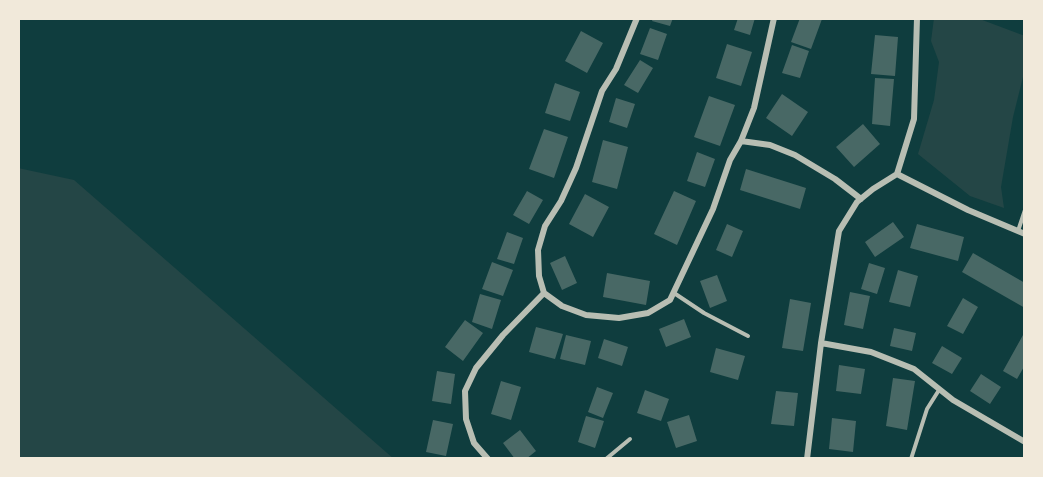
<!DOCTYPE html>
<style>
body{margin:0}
#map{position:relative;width:1043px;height:477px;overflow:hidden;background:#0f3d3e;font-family:"Space Grotesk",sans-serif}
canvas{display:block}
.frame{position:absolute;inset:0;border:20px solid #f1e9da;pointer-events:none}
</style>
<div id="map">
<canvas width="1043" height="477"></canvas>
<div class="frame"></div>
</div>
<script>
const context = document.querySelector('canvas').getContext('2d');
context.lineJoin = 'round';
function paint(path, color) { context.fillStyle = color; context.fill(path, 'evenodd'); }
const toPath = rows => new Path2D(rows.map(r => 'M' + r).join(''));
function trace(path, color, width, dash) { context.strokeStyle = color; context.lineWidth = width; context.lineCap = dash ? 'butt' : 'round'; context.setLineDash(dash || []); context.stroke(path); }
paint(toPath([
 [934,18,977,18,1025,36,1025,69,1013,117,1001,187,1004,208,970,196,918,154,934,100,939,62,931,41],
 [18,168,74,180,394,459,18,459]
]), '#244646');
paint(toPath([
 [653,18,673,18,670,26,652,21],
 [738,18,755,18,750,35,734,30],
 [800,18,822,19,811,49,791,42],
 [650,28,667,34,658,60,640,54],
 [581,31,603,43,587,73,565,61],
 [875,35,898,37,895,76,871,74],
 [727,44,752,52,741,86,716,78],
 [792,45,809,51,800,78,782,73],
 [640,60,653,68,638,93,624,85],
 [875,78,894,79,890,126,872,124],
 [555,83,580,92,570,121,545,113],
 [782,94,808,112,792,136,766,118],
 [709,96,735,105,720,146,694,137],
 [616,98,635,104,627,128,609,122],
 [863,124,880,144,854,167,836,147],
 [544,129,568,137,554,178,529,169],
 [603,140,628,147,617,189,592,182],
 [697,152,715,159,705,187,687,181],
 [746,169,806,188,800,209,740,190],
 [527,191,543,200,529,224,513,215],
 [674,191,696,201,677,245,654,234],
 [585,194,609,207,593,237,569,224],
 [893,222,904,237,875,257,865,242],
 [727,224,743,231,732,257,716,250],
 [917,224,964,237,958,261,910,248],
 [507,232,523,238,514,264,497,259],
 [973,253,1025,283,1025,308,962,272],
 [565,256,577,283,562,290,550,263],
 [492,262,513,270,503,296,482,289],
 [869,263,885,268,877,294,861,289],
 [898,270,918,276,910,307,889,302],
 [607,273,650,281,646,305,603,297],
 [717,275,727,301,710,308,700,281],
 [850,292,870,296,863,329,844,325],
 [480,294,501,300,492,329,472,322],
 [963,298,978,307,963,334,947,326],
 [790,299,811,303,803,351,782,348],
 [684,319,691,337,666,347,659,329],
 [465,320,483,333,463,361,445,347],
 [536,327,563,334,555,359,529,352],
 [894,328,916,333,912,351,890,346],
 [566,335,591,341,585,365,560,359],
 [1023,335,1025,337,1025,365,1017,379,1003,371],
 [604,339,628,347,622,366,598,358],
 [942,346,962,358,952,374,932,363],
 [716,348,745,356,738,380,710,372],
 [839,365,865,369,861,394,836,391],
 [437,371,455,374,451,404,432,401],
 [981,374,1001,387,990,404,970,391],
 [893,378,915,381,907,430,886,426],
 [501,381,521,387,511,420,491,414],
 [597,387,613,393,603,418,588,412],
 [645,390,669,399,661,421,637,413],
 [776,391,798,393,794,426,771,424],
 [689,415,697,441,676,448,667,422],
 [586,416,604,421,595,448,578,442],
 [832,418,856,421,853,452,829,449],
 [433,420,453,424,446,456,426,452],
 [520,430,536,451,526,459,515,459,503,443]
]), '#486865');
trace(toPath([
 [1018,231,1025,210],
 [674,293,704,313,748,336],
 [606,459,630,439],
 [911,459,927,409,939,390]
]), '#b8beb3', 4);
trace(toPath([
 [741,141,770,145,795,155,835,179,861,199],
 [897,174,968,210,1025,234],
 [544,293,562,306,586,315,619,318,648,313,670,300,713,209,730,160,741,141,754,108,774,18],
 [544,293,539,276,538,250,545,226,561,201,576,168,602,91,616,69,637,18],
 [821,343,871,352,914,369,953,400,1025,442],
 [488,459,474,443,466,419,465,391,476,368,503,335,544,293],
 [807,459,821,343,839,231,857,202,873,189,897,174,914,119,917,18]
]), '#b8beb3', 6);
</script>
